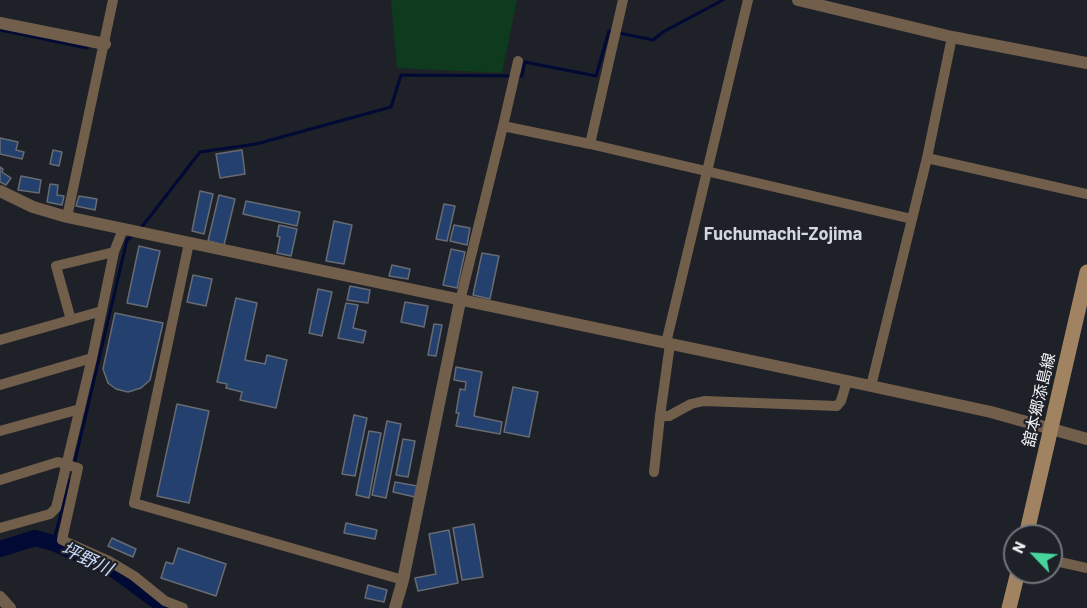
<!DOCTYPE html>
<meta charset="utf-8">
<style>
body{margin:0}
#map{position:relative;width:1087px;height:608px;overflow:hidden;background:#1e2127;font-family:Barlow,sans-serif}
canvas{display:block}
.north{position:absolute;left:1003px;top:524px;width:60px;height:60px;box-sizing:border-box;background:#1e2127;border:2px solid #73757b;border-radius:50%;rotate:295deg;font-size:16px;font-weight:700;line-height:24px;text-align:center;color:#f2f4f9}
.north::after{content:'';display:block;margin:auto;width:21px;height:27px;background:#48d49d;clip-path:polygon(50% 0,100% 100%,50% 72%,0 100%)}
</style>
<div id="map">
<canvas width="1087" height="608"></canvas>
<div class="north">N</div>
</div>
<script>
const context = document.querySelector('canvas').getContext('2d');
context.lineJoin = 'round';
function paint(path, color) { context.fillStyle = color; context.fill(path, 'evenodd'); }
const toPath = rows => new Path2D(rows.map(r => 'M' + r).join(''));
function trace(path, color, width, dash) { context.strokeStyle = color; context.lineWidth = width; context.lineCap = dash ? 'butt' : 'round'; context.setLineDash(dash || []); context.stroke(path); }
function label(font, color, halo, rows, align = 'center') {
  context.font = font + ' Barlow,"Noto Sans JP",sans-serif'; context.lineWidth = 4.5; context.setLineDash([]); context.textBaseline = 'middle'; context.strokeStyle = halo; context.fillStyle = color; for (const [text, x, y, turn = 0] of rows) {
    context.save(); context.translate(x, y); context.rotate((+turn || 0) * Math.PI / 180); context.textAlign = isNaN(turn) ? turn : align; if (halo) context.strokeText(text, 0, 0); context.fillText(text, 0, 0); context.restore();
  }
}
paint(toPath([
 [391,0,517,0,502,73,397,68]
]), '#0e3a1d');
trace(toPath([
 [0,30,87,48],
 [619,33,653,40,663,32,723,0],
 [141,228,200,152,256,144,391,107,401,75,522,76,525,62,596,76,609,31,613,32],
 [74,465,127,240,134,234],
 [53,543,70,480]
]), '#010935', 3);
trace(toPath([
 [0,549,35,538,53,543,116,571,166,608]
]), '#010935', 16);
const building = toPath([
 [0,138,18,142,16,150,24,152,22,159,0,154,0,138],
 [53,150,62,152,59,166,50,164,53,150],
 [242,150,245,174,220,178,216,154,242,150],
 [0,167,3,169,2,172,11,178,6,185,0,182,0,167],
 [21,176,41,180,39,193,18,190,21,176],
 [50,184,58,185,57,195,64,196,62,205,47,202,50,184],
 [200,191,213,194,204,234,192,231,200,191],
 [219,195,235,199,224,245,208,241,219,195],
 [79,196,97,199,95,210,76,206,79,196],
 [246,201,300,212,297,226,243,214,246,201],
 [444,204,455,206,447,241,436,239,444,204],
 [334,221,352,225,344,264,326,261,334,221],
 [279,225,297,229,291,256,277,253,280,237,277,236,279,225],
 [454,225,470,228,467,245,450,241,454,225],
 [139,246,160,251,147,307,127,303,139,246],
 [451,249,465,252,457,288,443,285,451,249],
 [482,253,499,256,490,299,473,295,482,253],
 [392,265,410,269,408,279,389,276,392,265],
 [193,275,212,279,206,306,187,302,193,275],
 [350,286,370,290,368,303,347,300,350,286],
 [318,289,332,292,322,336,309,333,318,289],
 [236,298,257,303,245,360,265,364,267,355,287,360,276,408,240,400,242,392,226,388,227,384,217,382,236,298],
 [405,302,428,306,424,327,401,322,405,302],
 [346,303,358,305,353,328,366,331,363,343,338,338,346,303],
 [115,313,163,323,150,380,141,388,128,392,116,389,108,383,103,369,115,313],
 [434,324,442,325,436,356,428,355,434,324],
 [456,367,482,372,474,416,502,422,500,434,456,426,459,413,456,413,460,389,465,390,466,382,454,380,456,367],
 [513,387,538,392,529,437,504,432,513,387],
 [177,404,209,411,189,503,157,496,177,404],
 [354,415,367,418,355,476,342,474,354,415],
 [387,421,401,424,386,498,372,495,387,421],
 [369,431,381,433,369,498,356,495,369,431],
 [403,439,415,441,408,477,396,475,403,439],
 [395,482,417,486,415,497,393,492,395,482],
 [346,523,377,530,375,539,344,533,346,523],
 [474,524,483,577,462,580,453,528,474,524],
 [449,530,458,583,418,591,415,578,436,574,429,534,449,530],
 [112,538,136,549,133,557,108,546,112,538],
 [178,548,226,564,216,596,161,578,166,562,173,564,178,548],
 [368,585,387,590,384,602,365,598,368,585]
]);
paint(building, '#24406e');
trace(building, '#676b72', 1.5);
trace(toPath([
 [503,126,518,61],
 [590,144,623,0],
 [927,158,1087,194],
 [67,217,113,0],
 [189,243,134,503,403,580],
 [460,301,503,126,590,144,912,219],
 [71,320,56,266,114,252],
 [0,340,102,311],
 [666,343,748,0],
 [670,344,660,416,669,416,691,404,704,401,837,406,841,401,847,381],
 [0,385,92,358],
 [871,386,927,158,952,37],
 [0,431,80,409],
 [654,472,660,416],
 [0,480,58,462,78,468,62,540,109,561,134,576,165,601,183,608],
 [0,528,50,514,56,508,92,358,114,252,123,229],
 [1051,560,1087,568]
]), '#725f4b', 10);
trace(toPath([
 [798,0,952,37,1087,63],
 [0,23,105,44],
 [0,191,33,207,67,217,871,386,991,412,1087,439],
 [0,597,10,608],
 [395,608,403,580,460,301]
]), '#725f4b', 12);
trace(toPath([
 [1026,536,1087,272],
 [1009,608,1018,572]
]), '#a18362', 15);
label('16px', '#f2f4f9', '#1e2127', [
 ["舘本郷添島線",1039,400,-77]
]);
label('bold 18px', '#d3d8e0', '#1e2127', [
 ["Fuchumachi-Zojima",783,234]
]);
label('italic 18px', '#ccdbfb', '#1e2127', [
 ["坪野川",87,559,25]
]);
</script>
